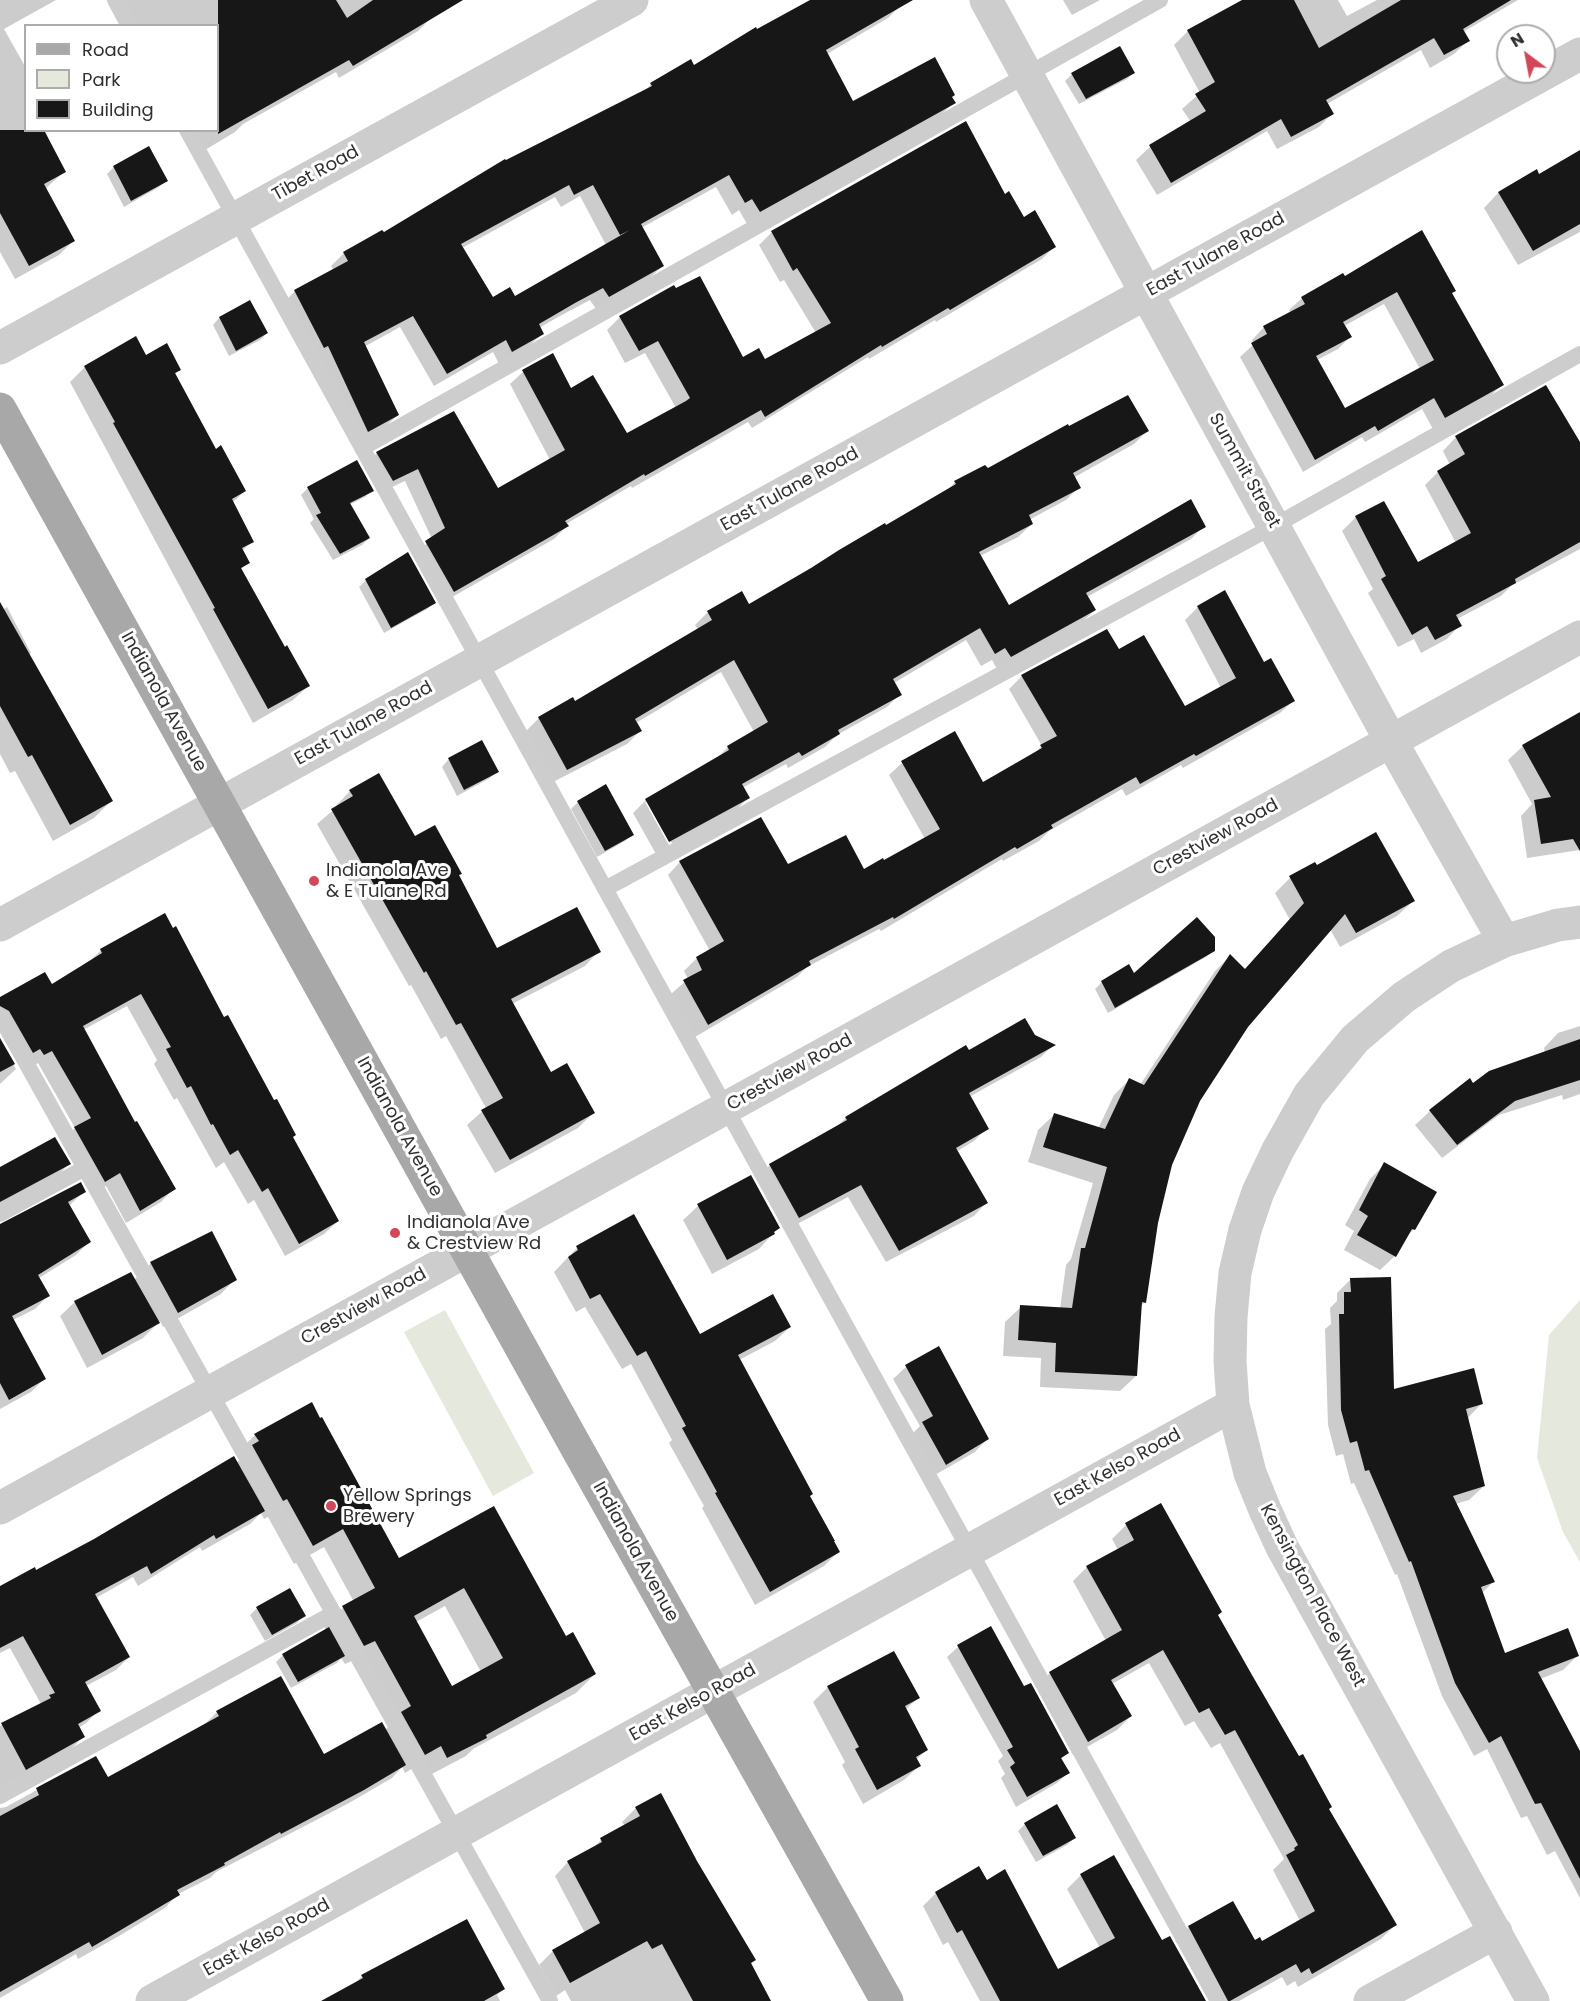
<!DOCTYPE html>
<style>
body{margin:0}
#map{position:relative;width:1580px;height:2001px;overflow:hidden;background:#fff;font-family:Poppins,sans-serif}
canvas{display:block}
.legend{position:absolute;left:24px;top:24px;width:195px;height:108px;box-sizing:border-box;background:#fff;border:2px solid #acacac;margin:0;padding:8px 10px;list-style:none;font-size:18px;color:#303030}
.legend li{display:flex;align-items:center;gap:12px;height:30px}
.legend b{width:30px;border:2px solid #acacac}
.north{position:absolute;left:1496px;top:24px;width:60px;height:60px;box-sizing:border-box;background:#fff;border:2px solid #acacac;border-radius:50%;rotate:328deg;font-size:16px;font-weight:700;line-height:24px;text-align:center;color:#303030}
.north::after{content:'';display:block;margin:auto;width:21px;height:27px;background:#d1485a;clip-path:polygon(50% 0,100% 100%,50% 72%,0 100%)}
</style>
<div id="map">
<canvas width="1580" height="2001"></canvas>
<ul class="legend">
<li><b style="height:8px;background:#a8a8a8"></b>Road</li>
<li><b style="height:16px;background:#e4e8dd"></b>Park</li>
<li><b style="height:16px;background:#171717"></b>Building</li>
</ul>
<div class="north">N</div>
</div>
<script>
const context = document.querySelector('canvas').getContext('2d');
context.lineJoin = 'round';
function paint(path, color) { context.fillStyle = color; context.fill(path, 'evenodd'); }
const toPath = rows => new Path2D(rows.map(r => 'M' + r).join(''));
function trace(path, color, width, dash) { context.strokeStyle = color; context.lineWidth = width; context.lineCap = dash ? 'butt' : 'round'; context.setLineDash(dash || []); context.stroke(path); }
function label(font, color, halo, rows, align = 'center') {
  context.font = font + ' Poppins,sans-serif'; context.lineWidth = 6; context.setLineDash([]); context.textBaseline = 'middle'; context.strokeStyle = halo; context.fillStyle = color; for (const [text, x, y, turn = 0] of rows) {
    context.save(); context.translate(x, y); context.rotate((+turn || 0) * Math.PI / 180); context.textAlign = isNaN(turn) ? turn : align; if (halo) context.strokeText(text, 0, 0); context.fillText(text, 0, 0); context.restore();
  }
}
paint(toPath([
 [1580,1300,1580,1562,1563,1532,1537,1458,1549,1335],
 [445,1310,534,1473,493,1496,404,1332]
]), '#e4e8dd');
paint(toPath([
 [0,0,56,0,4,29,26,68,26,130,65,171,45,189,73,241,59,255,15,279,0,252],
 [124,0,449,0,418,31,339,78,336,72,243,124,235,132,200,153,186,130,218,130,218,26,128,26],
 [816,0,898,0,901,5,888,18,827,54,852,103,951,97,954,102,941,115,747,224,739,210,732,215,716,187,641,228,662,266,649,279,596,309,590,300,560,316,539,328,542,334,529,346,499,364,493,352,434,386,400,327,364,347,398,415,385,427,355,444,282,304,295,291,334,271,331,266,344,253,383,234,644,92,651,84,693,67,757,31],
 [580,196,606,245,514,298,492,299,462,248,555,197,561,207],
 [1063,0,1100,0,1072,15],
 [1245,0,1338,0,1347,16,1377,0,1518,0,1463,32,1468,41,1454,54,1430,68,1421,50,1327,104,1332,114,1319,127,1277,149,1267,131,1157,195,1136,160,1150,147,1191,122,1182,109,1200,93,1174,45,1188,31],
 [1134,72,1127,79,1079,104,1065,81,1072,74],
 [149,148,166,180,159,187,124,207,107,174,114,167],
 [1580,152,1580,232,1518,265,1484,208,1498,193,1536,171,1539,176],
 [1004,196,1023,219,1055,246,1042,259,936,322,935,320,869,359,868,357,752,428,748,422,632,488,631,486,566,524,567,526,554,539,440,604,413,555,432,539,405,481,379,493,364,466,377,453,497,490,550,460,510,384,523,372,553,355,570,390,626,435,676,408,645,353,625,363,607,330,620,317,743,359,764,361,816,333,784,280,780,282,759,245,772,232],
 [1344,278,1451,293,1502,385,1489,397,1433,429,1422,409,1365,442,1362,437,1303,472,1240,357,1254,344,1252,340,1264,327,1291,313,1289,310,1302,298],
 [1384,304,1420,369,1344,410,1317,360,1338,349,1350,337,1344,326],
 [250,302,267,333,260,340,229,356,213,325,219,318],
 [146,357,180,369,174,375,215,451,245,491,232,503,252,541,242,551,248,563,240,570,284,649,308,686,293,700,253,723,70,382,85,367],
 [1147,431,1134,444,1073,478,1079,487,1066,500,1029,520,1032,524,1018,537,980,556,1008,607,1204,526,1191,539,1087,597,1095,610,1081,623,997,669,992,660,981,666,966,640,894,683,900,694,887,707,837,735,825,747,788,768,786,764,742,788,748,798,735,811,673,845,649,802,645,802,670,847,656,854,633,813,646,800,715,760,728,747,754,732,721,672,636,723,640,731,627,744,553,782,526,731,539,718,574,703,698,630,695,625,708,612,749,606,946,492,955,482,987,470],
 [1456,437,1580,445,1580,549,1511,586,1501,596,1457,619,1460,625,1447,639,1421,653,1414,639,1398,647,1368,593,1373,589,1342,531,1356,517,1418,564,1456,543,1425,485,1438,472,1450,465,1443,451],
 [308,488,372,490,365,497,349,505,369,538,362,545,333,560,310,523,314,519,301,495],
 [407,554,434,603,427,609,384,633,359,587,366,580],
 [1224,592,1263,664,1293,701,1280,713,1183,768,1181,765,1126,796,1122,789,1049,831,1039,841,1003,861,1002,859,881,931,879,929,807,967,797,977,695,1037,671,994,688,979,684,971,697,958,710,951,668,875,680,862,864,871,925,839,889,775,902,763,982,784,1032,755,1042,746,1009,689,1022,676,1119,652,1185,708,1221,688,1185,620,1198,607],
 [7,607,31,653,28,656,111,801,94,818,53,841,15,771,10,773,0,754,0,609,1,611],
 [1580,730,1580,850,1527,858,1521,816,1532,804,1508,760,1523,746],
 [482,742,497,771,490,778,457,796,442,767,448,760],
 [350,791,415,838,457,876,497,950,599,951,585,966,512,1004,550,1074,593,1113,578,1128,495,1173,467,1125,486,1108,446,1036,441,1039,411,985,409,986,317,824,337,807,336,806],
 [578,802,632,834,625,841,597,857,571,809],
 [1317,867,1413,901,1397,916,1340,947,1330,929,1247,1026,1199,1100,1171,1165,1156,1223,1145,1302,1140,1307,1136,1376,1120,1391,1040,1387,1041,1358,1003,1356,1005,1322,1021,1307,1060,1309,1066,1265,1071,1259,1093,1183,1028,1162,1038,1130,1054,1115,1098,1129,1114,1095,1129,1080,1140,1085,1215,971,1230,956,1244,970,1290,920,1275,893,1290,878],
 [101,950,223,1019,338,1221,324,1234,285,1256,254,1200,248,1204,224,1162,216,1168,177,1098,174,1100,154,1064,157,1060,127,1006,83,1030,134,1124,174,1188,161,1202,126,1223,106,1186,91,1194,62,1141,75,1128,38,1063,23,1072,0,1031,0,1003,52,986,87,964],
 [1213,950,1206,957,1108,1013,1095,989,1102,982,1134,976],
 [1580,1026,1580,1094,1563,1100,1562,1095,1499,1115,1442,1158,1415,1125,1430,1111,1473,1085,1545,1053,1544,1048,1558,1033],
 [1033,1036,1053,1045,1041,1057,969,1097,987,1128,974,1141,956,1152,986,1203,974,1216,886,1262,848,1197,786,1230,757,1178,770,1165,835,1128,846,1118,965,1047,969,1052],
 [0,1041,16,1069,0,1084],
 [69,1164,56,1177,0,1207,0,1168],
 [1385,1164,1414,1229,1404,1239,1395,1256,1380,1270,1344,1250,1354,1231,1345,1225,1370,1179],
 [750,1177,778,1228,759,1249,712,1274,683,1220,698,1206],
 [84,1191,69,1206,89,1242,76,1255,39,1278,48,1296,35,1309,13,1320,44,1379,31,1392,0,1409,0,1225],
 [633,1216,699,1336,790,1327,775,1341,739,1360,838,1552,824,1566,755,1605,702,1508,704,1506,669,1443,672,1440,631,1364,622,1369,585,1307,576,1312,554,1272,577,1248],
 [211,1233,235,1279,221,1294,163,1327,160,1321,143,1338,87,1368,60,1316,75,1302,134,1280,150,1264],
 [1351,1279,1392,1391,1481,1404,1467,1419,1484,1486,1469,1500,1455,1504,1493,1582,1482,1593,1505,1655,1577,1656,1563,1670,1540,1679,1580,1752,1580,1898,1555,1851,1547,1855,1527,1816,1521,1818,1487,1749,1474,1756,1442,1696,1397,1574,1395,1575,1354,1483,1351,1484,1343,1454,1336,1456,1328,1425,1325,1329,1331,1324,1330,1308,1337,1301,1337,1293],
 [938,1348,987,1439,975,1452,933,1476,910,1436,920,1426,893,1379,906,1367],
 [255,1435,399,1560,493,1508,565,1638,595,1674,576,1693,473,1749,466,1756,428,1776,421,1763,405,1773,402,1767,392,1778,349,1803,216,1872,210,1878,178,1894,165,1908,119,1936,78,1959,76,1954,0,1998,0,1808,6,1807,95,1758,107,1779,204,1725,217,1712,323,1756,385,1730,392,1723,356,1659,345,1664,341,1658,337,1663,291,1688,276,1662,283,1655,326,1631,324,1626,343,1608,354,1602,324,1547,294,1564,268,1517,264,1519,261,1513,250,1524,202,1551,200,1547,138,1586,133,1577,96,1598,129,1657,116,1670,86,1686,99,1710,86,1723,78,1728,83,1737,70,1750,0,1789,0,1726,41,1704,10,1648,0,1653,0,1588,35,1572,236,1463,240,1460,236,1454],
 [445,1606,481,1672,452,1688,416,1622],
 [1126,1525,1217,1615,1395,1925,1381,1939,1298,1987,1295,1981,1287,1986,1282,1977,1239,2001,1226,2001,1175,1941,1189,1927,1261,1943,1300,1921,1273,1870,1284,1859,1220,1743,1211,1748,1194,1721,1185,1726,1149,1663,1112,1684,1131,1716,1117,1730,1073,1755,1036,1687,1050,1673,1106,1641,1073,1581,1087,1567,1118,1550,1112,1539],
 [257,1608,304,1616,297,1623,265,1641,250,1615],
 [990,1628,1024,1688,1067,1753,1060,1760,1068,1773,1057,1783,1016,1807,1001,1778,1005,1774,998,1761,1003,1756,947,1657,958,1647],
 [893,1653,918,1698,905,1710,926,1750,916,1760,919,1766,904,1780,863,1804,842,1765,845,1762,813,1702,828,1687],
 [636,1808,750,1964,770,2001,571,2001,565,1990,556,1996,539,1965,553,1951,585,1933,555,1876,568,1862,590,1851,601,1840,625,1826,622,1822],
 [1025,1824,1074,1838,1067,1845,1036,1862,1018,1831],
 [1114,1857,1161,1943,1204,2001,980,2001,948,1942,943,1945,923,1906,936,1893,986,1882,1058,1971,1100,1948,1067,1889,1080,1876],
 [362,1976,504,1989,497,1995,500,2001,324,2001,353,1985]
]), '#0003');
paint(toPath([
 [218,0,336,0,347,18,373,0,463,0,353,66,349,60,218,134],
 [810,0,913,0,826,50,853,101,935,57,955,95,952,97,956,103,760,212,752,199,745,203,729,175,641,224,664,266,609,297,603,288,575,303,539,324,544,334,512,352,506,340,447,374,413,316,364,342,399,415,368,432,328,346,324,348,294,290,348,261,343,252,382,230,384,232,505,159,506,160,652,86,650,83,691,59,694,65,756,27,757,29],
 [569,185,574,195,593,185,620,235,630,230,515,296,510,287,493,297,461,244],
 [1242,0,1294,0,1319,48,1401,0,1511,0,1463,29,1470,41,1444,55,1434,38,1326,100,1334,114,1291,137,1281,119,1171,183,1149,145,1206,111,1195,94,1215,82,1187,30],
 [1120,46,1135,73,1086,99,1071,73],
 [966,121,1005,194,1009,191,1024,217,1035,210,1056,247,950,310,948,308,882,347,881,345,765,417,761,410,645,476,644,474,565,521,569,526,454,592,425,541,445,528,418,469,393,481,376,452,454,411,498,488,565,450,522,370,553,353,571,388,593,375,627,433,686,401,690,398,658,341,639,351,619,316,674,285,676,288,700,276,743,357,759,348,765,359,831,323,797,268,793,271,771,231],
 [0,130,44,130,66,172,44,184,75,241,29,266,0,213],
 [149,146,168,181,131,201,113,166],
 [1580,150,1580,224,1533,251,1498,192,1537,169,1539,174],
 [1422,230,1456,291,1452,293,1504,385,1445,418,1434,398,1378,431,1375,426,1315,460,1251,343,1267,334,1263,326,1305,304,1301,297,1343,273,1345,276],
 [1397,292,1434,360,1345,408,1316,356,1352,337,1343,322],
 [250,300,268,333,236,351,219,317],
 [136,336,146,355,167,343,181,370,175,373,216,449,221,445,246,491,232,499,254,542,242,548,250,563,241,568,285,647,287,645,310,686,268,709,213,609,215,608,113,423,115,422,84,366],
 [1546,385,1580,442,1580,542,1515,579,1516,583,1456,615,1462,626,1435,640,1427,626,1412,635,1381,579,1386,576,1355,516,1384,501,1418,562,1471,533,1437,471,1465,454,1455,436],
 [1128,395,1149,431,1073,473,1081,488,1029,515,1033,524,979,552,1009,605,1191,499,1206,527,1086,593,1096,610,1011,657,1005,648,995,654,980,628,893,679,902,695,838,730,840,734,802,756,799,752,742,784,750,798,669,842,645,799,729,750,727,746,768,722,734,660,635,719,642,731,567,770,538,717,573,697,575,701,712,620,707,611,742,591,749,604,811,568,839,550,885,523,886,525,956,484,954,481,985,465,988,468,1068,424,1069,426],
 [357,460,374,491,350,503,370,538,340,554,316,515,321,513,307,487],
 [408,552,436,603,391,628,365,579],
 [1225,590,1264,662,1271,658,1295,701,1196,756,1194,754,1140,784,1136,777,1051,825,1053,828,1017,849,1015,847,894,919,893,917,809,961,811,965,708,1025,683,980,702,970,696,957,724,941,679,861,761,817,788,864,846,835,864,869,883,858,884,860,940,829,901,761,955,731,983,782,1042,748,1040,745,1057,736,1021,675,1107,629,1119,649,1144,635,1185,706,1236,678,1197,606],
 [0,602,113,801,70,825,32,755,28,757,0,706],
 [1580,712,1580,851,1573,839,1541,844,1534,800,1551,797,1522,745],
 [482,740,499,772,464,790,448,758],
 [379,773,415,836,435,825,462,874,459,875,497,948,577,907,601,952,511,999,551,1072,567,1063,595,1113,510,1160,481,1110,503,1098,461,1023,456,1025,426,971,424,973,331,809,353,796,349,790],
 [606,784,634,835,605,851,577,801],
 [1376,832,1415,901,1356,933,1345,914,1248,1027,1200,1101,1172,1165,1158,1223,1146,1303,1142,1302,1137,1376,1055,1372,1056,1343,1018,1340,1020,1305,1072,1308,1081,1248,1085,1248,1107,1167,1043,1147,1054,1113,1105,1129,1129,1078,1144,1085,1230,954,1245,969,1304,903,1289,876,1315,862,1317,865],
 [165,913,173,928,176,926,224,1017,228,1015,274,1100,277,1099,296,1135,293,1137,339,1221,299,1244,268,1188,262,1192,238,1150,230,1155,213,1124,211,1125,191,1086,187,1088,166,1049,171,1047,141,994,83,1026,135,1122,137,1121,176,1189,140,1211,120,1173,105,1182,74,1127,91,1118,52,1051,44,1055,40,1049,33,1053,9,1011,0,1006,0,997,45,972,52,984,102,953,100,949],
 [1197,917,1215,937,1215,951,1115,1008,1101,981,1129,964,1134,973],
 [1025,1018,1035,1035,1056,1045,969,1093,989,1129,956,1148,988,1203,899,1251,861,1185,799,1218,769,1164,847,1120,845,1117,966,1045,969,1050],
 [0,1038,15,1064,0,1072],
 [1580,1039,1580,1080,1515,1101,1457,1145,1429,1110,1470,1078,1473,1083,1489,1071],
 [55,1137,71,1164,0,1202,0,1167],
 [1384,1162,1437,1192,1415,1230,1412,1229,1396,1257,1357,1235,1368,1216,1359,1210],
 [751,1175,780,1228,774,1232,775,1234,727,1260,697,1204],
 [81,1182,86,1192,68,1202,91,1242,38,1275,50,1296,12,1316,46,1379,9,1400,0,1383,0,1224],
 [634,1214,700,1334,773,1294,791,1327,738,1355,813,1494,810,1496,835,1541,834,1541,840,1552,770,1592,715,1493,717,1492,682,1428,686,1426,646,1351,637,1356,600,1294,590,1299,568,1257,578,1250,576,1246],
 [212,1231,237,1280,178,1313,150,1262],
 [131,1272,160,1323,102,1355,74,1301],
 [1391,1277,1394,1389,1474,1368,1483,1404,1466,1409,1485,1486,1453,1496,1495,1582,1481,1587,1505,1653,1568,1628,1579,1656,1538,1672,1580,1751,1580,1879,1541,1803,1535,1804,1501,1736,1489,1743,1455,1683,1411,1561,1409,1562,1369,1470,1365,1471,1357,1441,1350,1443,1341,1410,1339,1314,1344,1314,1344,1292,1351,1292,1350,1278],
 [939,1346,989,1439,946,1465,922,1422,933,1416,905,1365],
 [312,1402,320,1418,322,1417,399,1558,494,1506,566,1636,573,1632,596,1674,486,1735,487,1738,447,1758,441,1746,425,1755,401,1712,411,1706,375,1641,364,1646,342,1606,375,1588,343,1529,313,1546,287,1499,283,1501,252,1445,259,1441,254,1434],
 [464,1588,503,1658,452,1686,414,1616],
 [234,1456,265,1511,216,1539,214,1535,151,1574,147,1566,95,1594,130,1657,85,1682,101,1711,78,1724,85,1737,26,1770,1,1723,51,1698,49,1695,55,1693,23,1636,0,1648,0,1586,35,1567,36,1570,94,1539],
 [1161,1503,1222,1612,1218,1615,1252,1675,1299,1756,1303,1754,1332,1807,1329,1809,1397,1925,1312,1974,1309,1968,1301,1973,1296,1964,1230,2001,1228,2001,1188,1926,1233,1901,1255,1940,1260,1937,1262,1941,1315,1911,1286,1855,1295,1850,1294,1848,1298,1845,1235,1730,1225,1735,1209,1708,1199,1713,1163,1650,1111,1680,1132,1716,1088,1742,1049,1672,1122,1630,1086,1566,1134,1540,1125,1523],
 [290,1588,306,1616,272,1635,256,1607],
 [991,1626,1024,1686,1031,1683,1069,1753,1061,1758,1070,1773,1027,1797,1010,1767,1015,1763,1007,1750,1013,1747,957,1645],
 [329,1627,345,1656,298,1682,282,1654],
 [894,1651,920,1698,905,1706,928,1750,916,1757,921,1766,877,1790,855,1749,859,1747,827,1686],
 [281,1676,324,1754,382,1722,406,1765,364,1790,281,1834,280,1832,224,1863,225,1865,177,1890,180,1895,92,1947,89,1942,0,1992,0,1816,39,1795,36,1788,96,1756,108,1777,219,1716,216,1711],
 [661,1793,697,1861,756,1960,751,1963,771,2001,693,2001,662,1944,652,1949,647,1941,570,1983,552,1950,600,1923,567,1861,602,1842,600,1838,640,1816,635,1807],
 [1057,1804,1076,1838,1043,1856,1024,1823],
 [1114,1855,1162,1940,1170,1936,1206,2001,1000,2001,962,1930,957,1933,935,1892,979,1866,987,1880,1005,1869,1058,1969,1115,1938,1080,1874],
 [467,1919,505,1989,484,2001,321,2001,363,1978,361,1975]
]), '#171717');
trace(toPath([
 [115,0,129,26],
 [187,130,1218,2001],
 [362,448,1160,0],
 [605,889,1274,526,1580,354],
 [0,1016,550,2001],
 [0,1214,85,1168],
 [0,1796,334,1613]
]), '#cdcdcd', 16);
trace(toPath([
 [986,0,1391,741,1504,941],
 [0,348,632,0],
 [0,925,1580,54],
 [0,1508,1580,637],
 [152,2001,1233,1405],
 [1370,2001,1496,1932],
 [1533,2001,1282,1547,1265,1510,1250,1473,1233,1405,1230,1361,1231,1317,1235,1273,1245,1230,1258,1192,1278,1150,1309,1095,1355,1039,1404,997,1451,966,1504,941,1558,925,1580,922]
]), '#cdcdcd', 33);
trace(toPath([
 [0,409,579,1452,887,2001]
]), '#a8a8a8', 33);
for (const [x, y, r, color] of [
 [314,881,6,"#d1485a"],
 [395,1233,6,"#d1485a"],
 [331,1506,6,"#d1485a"]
]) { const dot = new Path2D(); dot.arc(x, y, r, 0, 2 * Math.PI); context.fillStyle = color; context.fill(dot); trace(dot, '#fff', 2); }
label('18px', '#303030', '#fff', [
 ["Tibet Road",316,174,-29],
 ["East Tulane Road",1216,255,-29],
 ["Summit Street",1244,471,61],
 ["East Tulane Road",790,490,-29],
 ["Indianola Avenue",163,702,61],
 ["East Tulane Road",364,724,-29],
 ["Crestview Road",1216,838,-29],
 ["Crestview Road",790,1073,-29],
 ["Indianola Avenue",399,1127,61],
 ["Crestview Road",364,1307,-29],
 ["East Kelso Road",1118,1468,-29],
 ["Indianola Avenue",635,1552,61],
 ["Kensington Place West",1312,1596,62],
 ["East Kelso Road",693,1703,-29],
 ["East Kelso Road",267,1938,-29]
]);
label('18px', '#303030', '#fff', [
 ["Indianola Ave",326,871],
 ["& E Tulane Rd",326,892],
 ["Indianola Ave",407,1223],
 ["& Crestview Rd",407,1244],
 ["Yellow Springs",343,1496],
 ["Brewery",343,1517]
], 'left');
</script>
